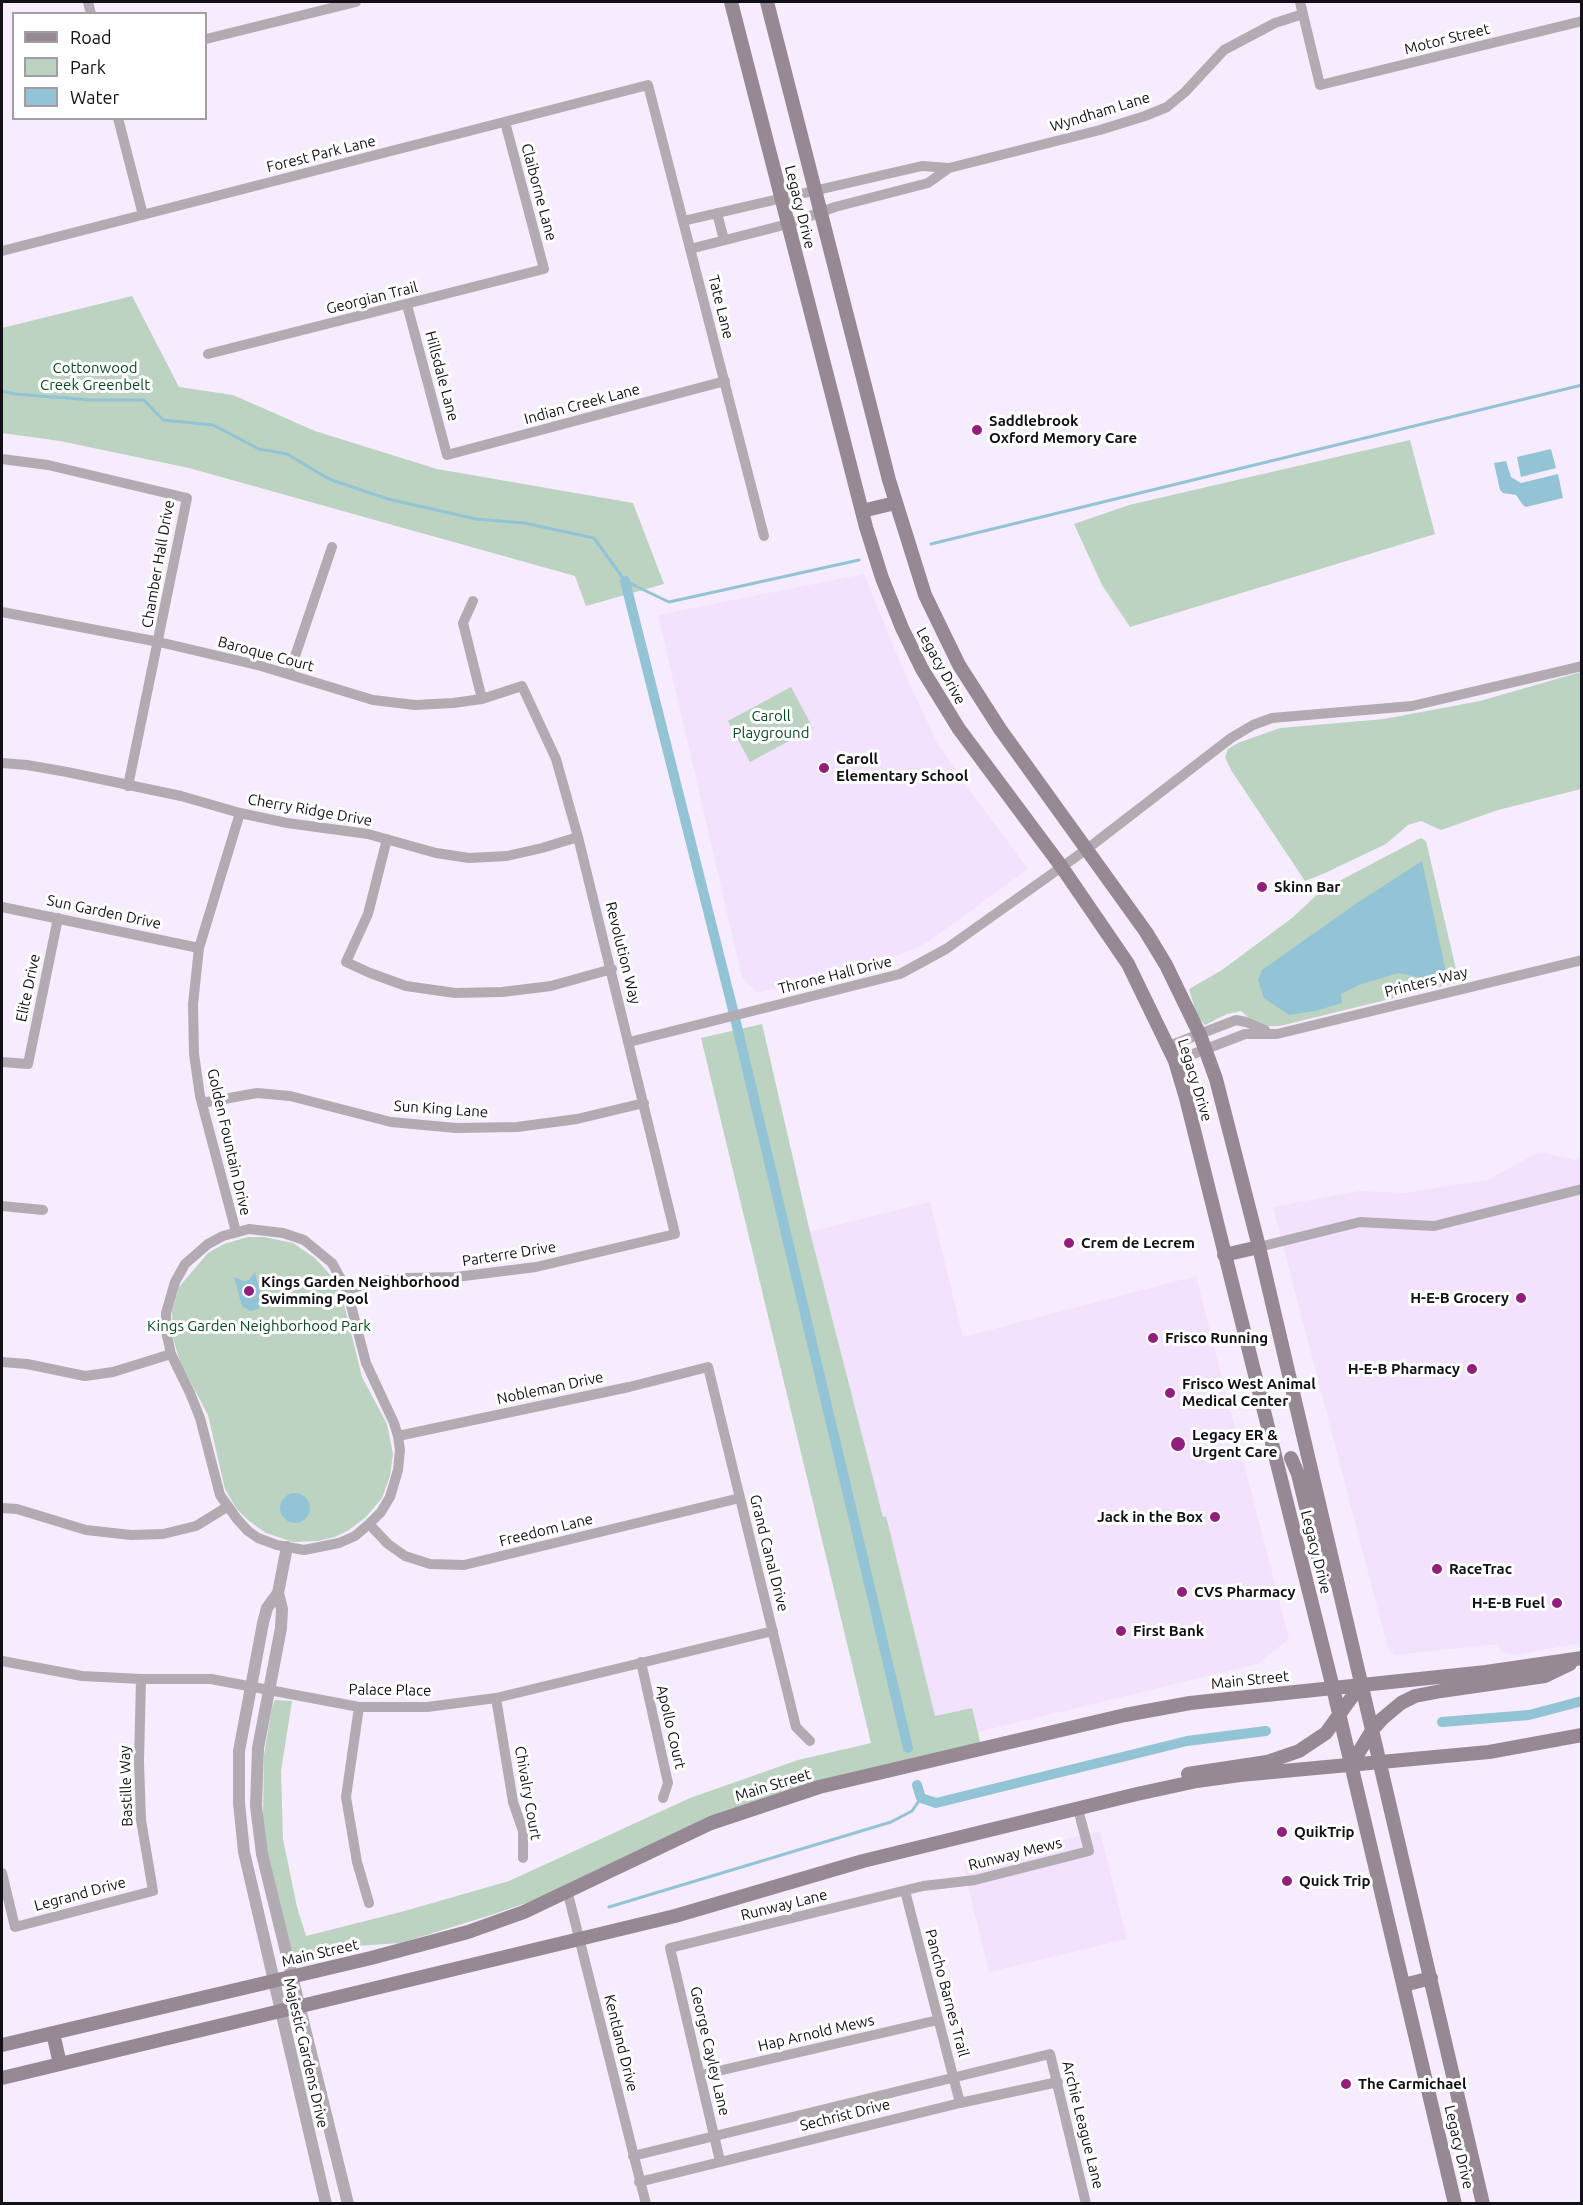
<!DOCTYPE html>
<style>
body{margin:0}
#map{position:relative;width:1583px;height:2205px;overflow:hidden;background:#f6ecfd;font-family:Ubuntu,sans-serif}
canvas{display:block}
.frame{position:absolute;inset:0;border:3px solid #130f16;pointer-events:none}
.legend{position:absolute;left:12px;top:12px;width:195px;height:108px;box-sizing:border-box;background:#fff;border:2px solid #a19fa2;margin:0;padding:8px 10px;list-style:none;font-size:18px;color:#130f16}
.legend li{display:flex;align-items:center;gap:12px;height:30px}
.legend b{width:30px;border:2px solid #a19fa2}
</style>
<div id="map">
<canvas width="1583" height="2205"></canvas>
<div class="frame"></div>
<ul class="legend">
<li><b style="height:8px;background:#968993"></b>Road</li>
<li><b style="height:16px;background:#bbd3c0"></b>Park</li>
<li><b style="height:16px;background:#93c4d6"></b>Water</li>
</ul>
</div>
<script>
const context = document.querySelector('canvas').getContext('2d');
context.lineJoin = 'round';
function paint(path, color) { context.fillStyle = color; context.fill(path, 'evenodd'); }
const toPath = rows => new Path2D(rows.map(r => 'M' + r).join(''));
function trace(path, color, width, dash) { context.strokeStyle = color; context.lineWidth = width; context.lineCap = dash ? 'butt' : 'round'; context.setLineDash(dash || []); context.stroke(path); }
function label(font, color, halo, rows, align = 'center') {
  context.font = font + ' Ubuntu,sans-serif'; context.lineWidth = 6; context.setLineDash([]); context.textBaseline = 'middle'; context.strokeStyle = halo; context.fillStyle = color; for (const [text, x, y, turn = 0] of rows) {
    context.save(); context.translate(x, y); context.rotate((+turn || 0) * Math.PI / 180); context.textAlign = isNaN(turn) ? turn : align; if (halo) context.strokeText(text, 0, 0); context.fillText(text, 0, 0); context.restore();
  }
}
paint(toPath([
 [864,574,902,667,936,741,973,795,1028,869,929,941,912,950,862,968,757,993,742,977,658,615],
 [1539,1152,1575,1160,1581,1158,1581,1643,1515,1655,1500,1652,1499,1644,1395,1655,1388,1649,1273,1207,1359,1191,1404,1193,1488,1180],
 [930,1202,963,1337,1196,1276,1289,1639,1257,1664,978,1732,971,1708,935,1716,886,1517,883,1517,810,1232],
 [1100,1831,1127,1939,989,1972,963,1865]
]), '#f2e2fd');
paint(toPath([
 [132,296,179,387,233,395,315,431,437,469,633,503,664,584,586,606,575,576,189,468,60,441,2,433,2,328],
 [1410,440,1435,534,1130,627,1102,585,1074,524,1129,505],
 [1581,672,1581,789,1498,810,1441,830,1421,821,1408,825,1386,844,1325,873,1305,881,1231,770,1225,757,1228,749,1238,743,1280,728,1384,719,1480,701],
 [791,687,813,728,750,762,728,721],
 [1421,838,1426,841,1459,982,1280,1026,1268,1026,1250,1019,1241,1011,1227,1014,1205,1025,1197,1016,1189,989,1222,970,1292,918,1322,890],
 [762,1024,810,1232,883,1517,886,1516,935,1716,972,1708,981,1745,805,1788,544,1897,491,1915,401,1943,356,1946,305,1958,290,1954,267,1854,263,1816,264,1755,272,1707,275,1700,292,1701,281,1771,283,1839,297,1907,306,1936,401,1912,509,1881,690,1798,798,1760,871,1743,701,1038],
 [248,1237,264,1237,293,1243,315,1258,334,1279,345,1308,362,1377,387,1424,393,1454,390,1476,382,1498,366,1517,349,1530,335,1537,318,1541,293,1542,266,1533,249,1521,236,1508,225,1489,208,1415,180,1362,172,1334,172,1311,179,1287,208,1253,224,1244]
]), '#bbd3c0');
paint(toPath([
 [1551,449,1556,468,1521,477,1517,457],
 [1506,461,1511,477,1521,483,1558,474,1563,498,1526,507,1523,505,1516,495,1503,493,1500,490,1494,463],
 [1422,861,1446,972,1422,978,1398,973,1359,985,1341,994,1342,1003,1315,1011,1289,1015,1264,998,1258,980,1262,970,1357,903],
 [255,1272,262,1301,258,1309,250,1311,242,1306,234,1277,244,1281,249,1280],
 '280 1508a15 15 0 1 1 30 0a15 15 0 1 1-30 0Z'
]), '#93c4d6');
trace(toPath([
 [2,391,15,394,91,400,144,400,163,420,213,425,259,449,287,454,329,479,388,499,476,519,524,523,594,538,625,581,669,602,859,560],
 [931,544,1582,385],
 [609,1907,891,1822,912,1811,921,1798]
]), '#93c4d6', 3);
trace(toPath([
 [625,581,734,1014,908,1748],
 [1442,1722,1529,1715,1582,1701],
 [917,1785,921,1798,936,1803,1187,1741,1266,1731]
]), '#93c4d6', 10);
trace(toPath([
 [88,2,91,14],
 [1300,2,1320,85,1582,21],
 [206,39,356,2],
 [118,118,143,215],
 [717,213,724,240],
 [683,221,922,166,949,168,1100,130,1145,116,1167,107,1185,92,1224,50,1275,23,1303,14],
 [690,249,788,224,835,207,928,183,949,168],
 [2,251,648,85,764,536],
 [407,305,447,455,725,381],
 [208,354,544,269,505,122],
 [2,459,48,465,187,498,128,786],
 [473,601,463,623,482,699],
 [2,612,159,642,261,666,373,700,415,705,453,703,482,699,522,686,556,759,578,837,675,1234,536,1267,456,1277,406,1278,373,1282,347,1290],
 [289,674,332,547],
 [2,763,27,765,67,772,181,796,240,813,287,823,368,834,436,853,469,858,507,856,542,848,578,837],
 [387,839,368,914,346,962,370,973,406,986,455,993,502,992,551,986,612,969],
 [2,907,199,948],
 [629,1042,900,974,946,949,1087,849,1231,738,1253,725,1272,718,1412,706,1582,666],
 [1169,1046,1236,1020,1246,1022,1265,1030],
 [1175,1061,1245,1034,1277,1034,1582,960],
 [2,1062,28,1064,58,918],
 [202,1103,257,1093,290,1096,391,1122,456,1128,517,1127,577,1119,644,1103],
 [2,1206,43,1210],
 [249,1229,283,1233,304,1240,332,1263,347,1290,366,1363,394,1423,398,1436,400,1450,398,1470,390,1497,381,1512,369,1524,355,1536,339,1543,304,1550,277,1545,258,1538,248,1531,237,1519,220,1495,200,1418,190,1393,171,1354,166,1331,166,1313,175,1282,185,1264,208,1244,223,1236,249,1229],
 [236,1232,200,1096,194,1054,193,1004,199,948,240,813],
 [1259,1247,1360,1222,1434,1226,1582,1189],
 [2,1362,27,1364,85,1376,113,1372,171,1354],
 [398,1436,629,1387,708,1367,796,1727,810,1741],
 [2,1508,17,1509,86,1530,131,1535,163,1534,196,1526,227,1507],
 [369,1524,388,1544,405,1556,430,1564,464,1565,740,1498],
 [2,1661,82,1676,141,1679,211,1679,359,1707,427,1707,496,1698,773,1631],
 [641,1662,668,1783,663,1798],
 [496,1698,513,1802,523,1831,523,1858],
 [359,1707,346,1797,357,1862,369,1903],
 [2,1873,15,1927,153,1891,141,1820,139,1762,141,1679],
 [567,1890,646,2204],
 [905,1891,960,2103],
 [701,2075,938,2020],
 [633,2156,1050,2054,1086,2204],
 [720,2161,670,1948,923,1886,975,1880,1089,1851,1078,1809],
 [639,2182,960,2103,1058,2082]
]), '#b3abb2', 10);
trace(toPath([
 [287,1547,278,1593,267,1608,263,1623,239,1751,239,1803,244,1852,326,2204],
 [278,1593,282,1609,281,1628,258,1748,256,1806,262,1854,348,2204]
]), '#b3abb2', 12);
trace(toPath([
 [731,2,866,527,882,578,902,628,922,669,959,729,1061,866,1128,964,1175,1061,1186,1098,1333,1688,1455,2204],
 [767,2,889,480,925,595,959,665,1000,729,1146,932,1166,965,1200,1035,1216,1079,1259,1247,1483,2204],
 [862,511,895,503],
 [1224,1255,1259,1247],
 [1291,1458,1298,1474,1318,1556,1333,1578],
 [1351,1765,1373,1729,1382,1719,1401,1703,1415,1696,1441,1691,1545,1676,1570,1664],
 [1188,1774,1267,1762,1299,1751,1326,1733,1362,1683],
 [1404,1985,1431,1978],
 [53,2033,60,2064],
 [2,2045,371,1958,468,1932,524,1912,711,1823,819,1787,1125,1715,1190,1703,1486,1672,1582,1658],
 [2,2078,675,1916,863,1861,1137,1794,1197,1781,1240,1775,1489,1752,1582,1735]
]), '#968993', 14);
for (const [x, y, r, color] of [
 [977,430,6,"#931f7d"],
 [824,768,6,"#931f7d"],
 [1262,887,6,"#931f7d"],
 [1069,1243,6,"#931f7d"],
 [249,1291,6,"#931f7d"],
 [1521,1298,6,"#931f7d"],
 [1153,1338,6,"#931f7d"],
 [1472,1369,6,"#931f7d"],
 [1170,1393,6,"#931f7d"],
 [1178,1444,8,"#931f7d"],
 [1215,1517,6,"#931f7d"],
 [1437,1569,6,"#931f7d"],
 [1182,1592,6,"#931f7d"],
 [1557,1603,6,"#931f7d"],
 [1121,1631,6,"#931f7d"],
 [1282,1832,6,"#931f7d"],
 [1287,1881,6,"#931f7d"],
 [1346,2084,6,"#931f7d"]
]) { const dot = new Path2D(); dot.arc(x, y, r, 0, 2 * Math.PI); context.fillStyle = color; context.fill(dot); trace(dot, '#fff', 2); }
label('15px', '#130f16', '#fff', [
 ["Motor Street",1447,39,-14],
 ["Wyndham Lane",1100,112,-17],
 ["Forest Park Lane",321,154,-14],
 ["Claiborne Lane",539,192,75],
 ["Legacy Drive",800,207,76],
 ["Georgian Trail",372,298,-14],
 ["Tate Lane",721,307,76],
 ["Hillsdale Lane",442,376,75],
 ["Indian Creek Lane",582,404,-15],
 ["Chamber Hall Drive",158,564,-80],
 ["Baroque Court",266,654,15],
 ["Legacy Drive",941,666,61],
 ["Cherry Ridge Drive",310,810,10],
 ["Sun Garden Drive",104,912,12],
 ["Revolution Way",623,953,76],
 ["Throne Hall Drive",835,975,-14],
 ["Printers Way",1426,982,-14],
 ["Elite Drive",28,988,-78],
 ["Legacy Drive",1195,1080,73],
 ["Sun King Lane",441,1109,4],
 ["Golden Fountain Drive",229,1142,77],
 ["Parterre Drive",509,1254,-9],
 ["Nobleman Drive",550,1388,-12],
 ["Freedom Lane",546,1530,-14],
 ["Legacy Drive",1316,1552,76],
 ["Grand Canal Drive",769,1553,76],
 ["Main Street",1250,1680,-6],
 ["Palace Place",390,1690,1],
 ["Apollo Court",671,1727,77],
 ["Main Street",773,1785,-17],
 ["Bastille Way",126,1786,-92],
 ["Chivalry Court",528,1793,80],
 ["Runway Mews",1015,1854,-14],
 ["Legrand Drive",80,1894,-15],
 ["Runway Lane",784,1905,-14],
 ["Main Street",320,1953,-13],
 ["Pancho Barnes Trail",947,1993,75],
 ["Hap Arnold Mews",816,2033,-13],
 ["Kentland Drive",621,2043,76],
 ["George Cayley Lane",710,2051,77],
 ["Majestic Gardens Drive",306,2053,77],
 ["Sechrist Drive",845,2115,-14],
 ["Archie League Lane",1083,2125,76],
 ["Legacy Drive",1459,2147,77]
]);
label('15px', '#094823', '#fff', [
 ["Cottonwood",95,368],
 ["Creek Greenbelt",95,385],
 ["Caroll",771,716],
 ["Playground",771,733],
 ["Kings Garden Neighborhood Park",259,1326]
]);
label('bold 15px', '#130f16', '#fff', [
 ["Saddlebrook",989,421],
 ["Oxford Memory Care",989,438],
 ["Caroll",836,759],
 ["Elementary School",836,776],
 ["Skinn Bar",1274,887],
 ["Crem de Lecrem",1081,1243],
 ["Kings Garden Neighborhood",261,1282],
 ["Swimming Pool",261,1299],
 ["H-E-B Grocery",1509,1298,"right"],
 ["Frisco Running",1165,1338],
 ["H-E-B Pharmacy",1460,1369,"right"],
 ["Frisco West Animal",1182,1384],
 ["Medical Center",1182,1401],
 ["Legacy ER &",1192,1435],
 ["Urgent Care",1192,1452],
 ["Jack in the Box",1203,1517,"right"],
 ["RaceTrac",1449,1569],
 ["CVS Pharmacy",1194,1592],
 ["H-E-B Fuel",1545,1603,"right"],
 ["First Bank",1133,1631],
 ["QuikTrip",1294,1832],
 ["Quick Trip",1299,1881],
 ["The Carmichael",1358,2084]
], 'left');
</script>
